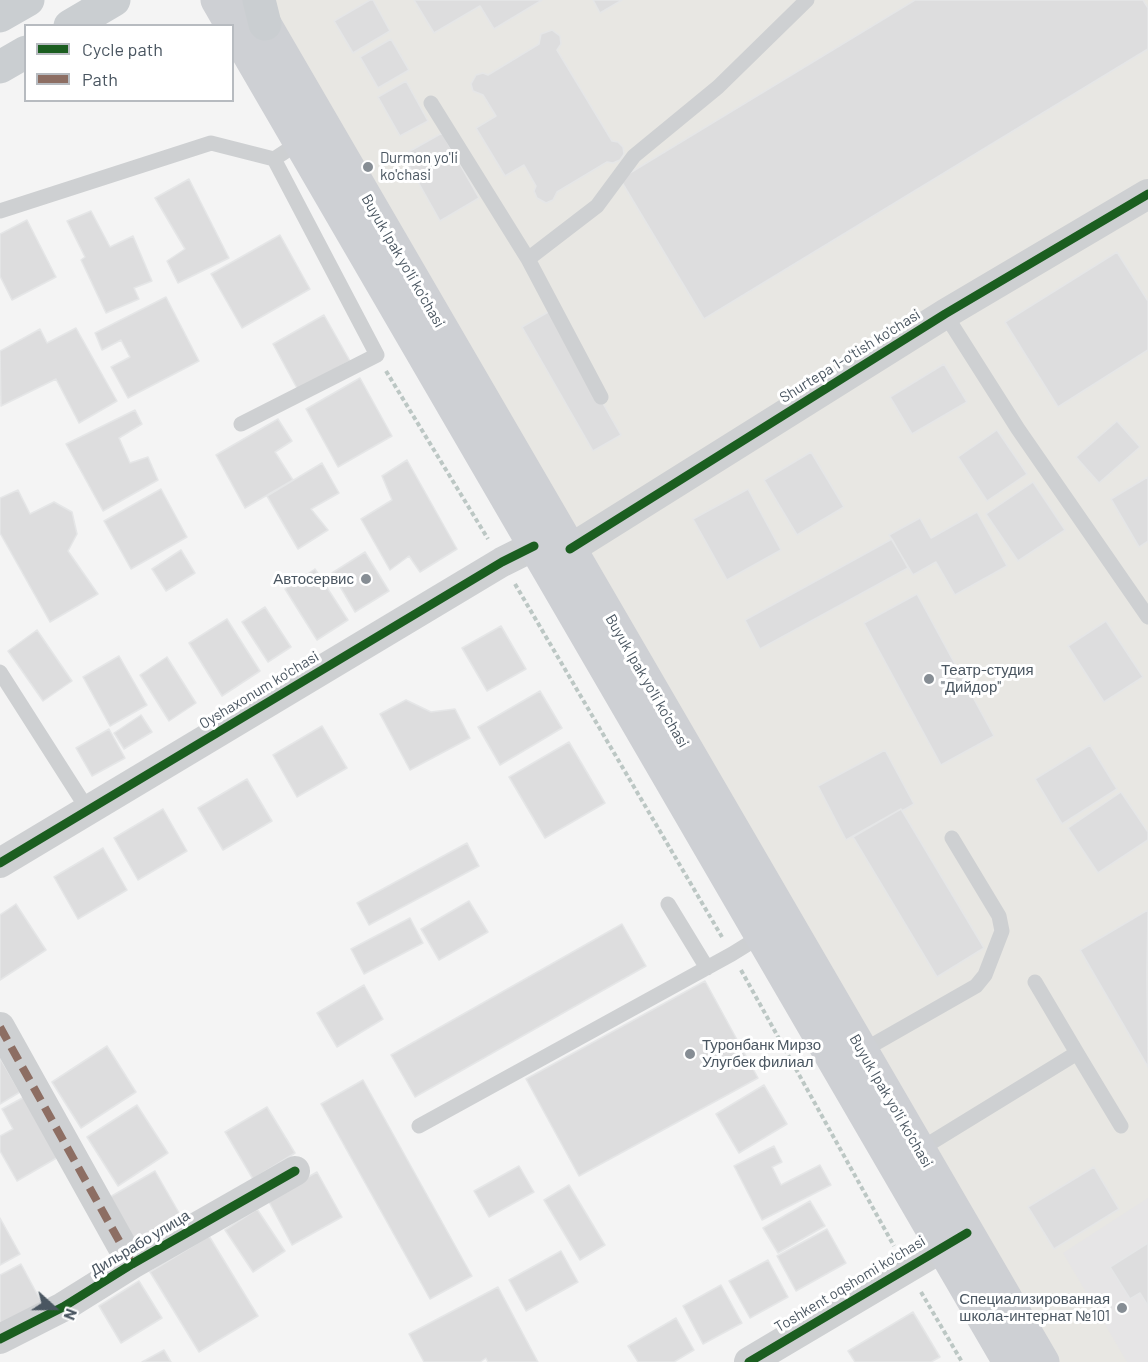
<!DOCTYPE html>
<meta charset="utf-8">
<style>
body{margin:0}
#map{position:relative;width:1148px;height:1362px;overflow:hidden;background:#f4f4f4;font-family:Barlow,sans-serif}
canvas{display:block}
.legend{position:absolute;left:24px;top:24px;width:210px;height:78px;box-sizing:border-box;background:#fff;border:2px solid #b7bbc0;margin:0;padding:8px 10px;list-style:none;font-size:18px;color:#4a5661}
.legend li{display:flex;align-items:center;gap:12px;height:30px}
.legend b{width:30px;border:2px solid #b7bbc0}
.north{position:absolute;left:24px;top:1278px;width:60px;height:60px;-webkit-text-stroke:4px #fff;paint-order:stroke;rotate:111deg;font-size:16px;font-weight:700;line-height:24px;text-align:center;color:#4a5661}
.north::after{content:'';display:block;margin:auto;width:21px;height:27px;background:#4a5661;clip-path:polygon(50% 0,100% 100%,50% 72%,0 100%)}
</style>
<div id="map">
<canvas width="1148" height="1362"></canvas>
<ul class="legend">
<li><b style="height:8px;background:#1b5e20"></b>Cycle path</li>
<li><b style="height:8px;background:#8d6e63"></b>Path</li>
</ul>
<div class="north">N</div>
</div>
<script>
const context = document.querySelector('canvas').getContext('2d');
context.lineJoin = 'round';
function paint(path, color) { context.fillStyle = color; context.fill(path, 'evenodd'); }
const toPath = rows => new Path2D(rows.map(r => 'M' + r).join(''));
function trace(path, color, width, dash) { context.strokeStyle = color; context.lineWidth = width; context.lineCap = dash ? 'butt' : 'round'; context.setLineDash(dash || []); context.stroke(path); }
function label(font, color, halo, rows, align = 'center') {
  context.font = font + ' Barlow,sans-serif'; context.lineWidth = 6; context.setLineDash([]); context.textBaseline = 'middle'; context.strokeStyle = halo; context.fillStyle = color; for (const [text, x, y, turn = 0] of rows) {
    context.save(); context.translate(x, y); context.rotate((+turn || 0) * Math.PI / 180); context.textAlign = isNaN(turn) ? turn : align; if (halo) context.strokeText(text, 0, 0); context.fillText(text, 0, 0); context.restore();
  }
}
paint(toPath([
 [259,0,1148,0,1148,1362,1043,1362]
]), '#e8e7e3');
paint(toPath([
 [1148,1198,1148,1362,1127,1362,1063,1253]
]), '#e6e5e6');
const building = toPath([
 [370,0,373,0,390,31,353,53,334,21,370,0],
 [414,0,542,0,494,29,480,6,434,33,414,0],
 [593,0,622,0,600,13,593,0],
 [915,0,1143,0,1148,8,1148,49,704,319,620,179,915,0],
 [552,30,560,36,561,44,557,50,612,141,618,142,623,147,624,154,620,160,613,163,607,162,557,192,553,200,546,203,537,198,534,191,536,186,524,165,505,176,476,128,496,116,483,95,473,91,471,84,476,75,483,73,488,75,539,44,541,34,552,30],
 [391,39,409,70,378,88,360,57,391,39],
 [406,81,428,121,400,136,378,97,406,81],
 [442,133,479,198,440,221,403,155,442,133],
 [189,179,229,258,178,283,167,261,185,249,155,198,189,179],
 [91,211,110,247,133,236,152,281,134,288,139,299,106,313,81,260,85,257,67,221,91,211],
 [27,220,56,277,12,300,0,276,0,234,27,220],
 [280,235,310,289,242,328,211,274,280,235],
 [1117,252,1148,301,1148,350,1058,407,1005,322,1117,252],
 [166,297,199,361,128,398,111,367,130,357,121,340,102,350,95,333,166,297],
 [550,311,621,435,593,451,522,327,550,311],
 [324,315,350,361,298,390,273,344,324,315],
 [76,328,117,401,79,423,56,379,1,406,0,351,40,329,47,343,76,328],
 [944,364,967,402,912,434,890,397,944,364],
 [360,378,392,436,338,467,306,409,360,378],
 [135,410,142,424,119,438,130,463,148,457,158,480,103,511,66,444,135,410],
 [278,419,292,441,275,452,293,480,245,508,216,455,278,419],
 [1117,421,1140,447,1099,483,1076,457,1117,421],
 [997,430,1027,474,987,501,958,457,997,430],
 [811,452,844,507,797,535,764,480,811,452],
 [407,460,457,549,420,572,409,556,390,570,361,519,392,500,382,476,407,460],
 [322,463,339,493,311,509,328,530,298,549,267,496,322,463],
 [1148,477,1148,541,1139,547,1111,499,1148,477],
 [1033,482,1065,530,1018,561,986,514,1033,482],
 [161,489,187,537,131,569,104,521,161,489],
 [748,489,781,550,727,580,693,519,748,489],
 [18,490,30,514,54,502,72,512,77,534,68,551,98,594,50,622,0,533,0,498,18,490],
 [977,512,1007,566,955,595,936,562,913,575,889,535,920,518,931,538,977,512],
 [892,539,908,568,760,649,745,620,892,539],
 [181,550,195,573,166,591,152,569,181,550],
 [365,552,389,591,355,612,332,573,365,552],
 [315,569,348,620,317,640,285,589,315,569],
 [917,594,994,736,941,765,864,623,917,594],
 [265,607,291,647,268,662,242,622,265,607],
 [227,619,260,671,222,696,189,643,227,619],
 [1106,621,1143,677,1104,702,1068,646,1106,621],
 [501,626,526,669,487,691,462,648,501,626],
 [37,630,72,681,43,701,8,651,37,630],
 [119,656,147,705,110,726,83,677,119,656],
 [167,657,196,703,169,721,140,675,167,657],
 [540,691,562,728,500,765,478,727,540,691],
 [406,700,431,712,455,709,470,738,410,770,380,714,406,700],
 [141,715,152,732,124,749,114,733,141,715],
 [322,726,347,768,297,797,273,755,322,726],
 [109,729,125,758,92,776,76,748,109,729],
 [569,742,605,803,545,838,509,777,569,742],
 [1090,745,1117,789,1062,824,1035,779,1090,745],
 [885,750,914,804,902,811,901,809,846,840,818,786,885,750],
 [247,779,272,821,223,850,198,808,247,779],
 [1121,792,1148,832,1148,840,1098,873,1068,828,1121,792],
 [163,809,187,851,138,880,114,838,163,809],
 [901,809,984,948,937,977,853,837,901,809],
 [467,843,479,866,369,925,357,903,467,843],
 [103,848,127,890,78,919,54,877,103,848],
 [469,901,488,932,439,960,421,929,469,901],
 [16,904,46,950,0,980,0,915,16,904],
 [1148,910,1147,974,1148,1067,1080,950,1148,910],
 [410,918,423,943,364,974,351,949,410,918],
 [622,924,646,966,415,1097,391,1055,622,924],
 [705,981,758,1078,579,1176,526,1079,705,981],
 [364,985,383,1019,337,1047,317,1013,364,985],
 [107,1046,136,1092,81,1128,52,1082,107,1046],
 [0,1058,20,1092,0,1104,0,1058],
 [363,1080,472,1276,430,1299,321,1104,363,1080],
 [764,1085,787,1124,739,1153,716,1114,764,1085],
 [26,1096,60,1156,17,1181,0,1151,0,1136,13,1129,2,1109,26,1096],
 [137,1105,168,1153,118,1186,87,1137,137,1105],
 [267,1107,295,1153,253,1179,225,1132,267,1107],
 [774,1146,782,1162,772,1167,781,1185,820,1165,831,1185,762,1220,734,1166,774,1146],
 [519,1166,534,1192,489,1217,474,1191,519,1166],
 [1094,1167,1119,1209,1054,1249,1028,1207,1094,1167],
 [155,1171,182,1218,137,1245,110,1197,155,1171],
 [317,1172,342,1217,292,1245,268,1200,317,1172],
 [569,1185,605,1245,580,1260,544,1200,569,1185],
 [810,1201,825,1226,778,1253,763,1228,810,1201],
 [257,1209,285,1251,253,1272,225,1230,257,1209],
 [0,1218,20,1254,0,1265,0,1218],
 [827,1229,846,1263,796,1291,777,1256,827,1229],
 [209,1236,258,1316,199,1352,150,1272,209,1236],
 [1148,1243,1148,1306,1140,1293,1130,1299,1110,1267,1148,1243],
 [561,1251,578,1282,526,1311,509,1280,561,1251],
 [768,1260,788,1297,750,1318,729,1281,768,1260],
 [21,1264,43,1305,0,1328,0,1275,21,1264],
 [139,1281,162,1318,121,1343,99,1306,139,1281],
 [721,1285,742,1323,703,1344,683,1306,721,1285],
 [498,1287,538,1362,488,1362,486,1358,480,1362,424,1362,409,1334,498,1287],
 [913,1312,940,1357,931,1362,855,1362,848,1351,913,1312],
 [676,1318,694,1350,674,1362,638,1362,628,1346,676,1318],
 [164,1350,171,1362,142,1362,164,1350]
]);
paint(building, '#ddddde');
trace(building, '#e5e6e7', 1.5);
trace(toPath([
 [386,371,488,539],
 [515,584,722,937],
 [741,970,894,1246],
 [921,1292,962,1362]
]), '#bcc7c4', 4, [4.5, 3]);
trace(toPath([
 [431,103,528,259,601,397],
 [0,211,211,143,274,159,300,142],
 [528,259,597,206,634,156,718,87,807,0],
 [945,314,1018,429,1148,617],
 [241,424,377,355,274,159],
 [0,672,88,810],
 [668,904,707,968],
 [1035,982,1077,1053],
 [862,1051,976,986,985,975,1002,931,999,916,952,838],
 [419,1126,732,954,761,936],
 [919,1150,1077,1053,1121,1126]
]), '#ced0d2', 15);
trace(toPath([
 [570,549,945,314,1148,194],
 [0,863,502,562,534,546],
 [0,1027,132,1264],
 [0,1339,63,1307,132,1264,295,1171],
 [749,1362,963,1235]
]), '#ced0d2', 30);
trace(toPath([
 [217,0,232,26],
 [251,0,1043,1362],
 [232,26,1009,1362]
]), '#ced0d4', 33);
trace(toPath([
 [259,0,265,24],
 [0,16,28,0],
 [70,26,114,0],
 [0,67,26,52]
]), '#caced1', 33);
trace(toPath([
 [0,1027,132,1264]
]), '#8d6e63', 8, [15, 8]);
trace(toPath([
 [570,549,945,314,1148,194],
 [0,863,502,562,534,546],
 [0,1339,63,1307,132,1264,295,1171],
 [749,1362,967,1233]
]), '#1b5e20', 9);
for (const [x, y, r, color] of [
 [368,167,6,"#868d94"],
 [366,579,6,"#868d94"],
 [929,679,6,"#868d94"],
 [690,1054,6,"#868d94"],
 [1122,1308,6,"#868d94"]
]) { const dot = new Path2D(); dot.arc(x, y, r, 0, 2 * Math.PI); context.fillStyle = color; context.fill(dot); trace(dot, '#fff', 2); }
label('15px', '#4a5661', '#fff', [
 ["Durmon yo'li",380,158],
 ["ko'chasi",380,175],
 ["Автосервис",354,579,"right"],
 ["Театр-студия",941,670],
 ["\"Дийдор\"",941,687],
 ["Туронбанк Мирзо",702,1045],
 ["Улугбек филиал",702,1062],
 ["Специализированная",1110,1299,"right"],
 ["школа-интернат №101",1110,1316,"right"]
], 'left');
label('15px', '#4a5661', '#fff', [
 ["Buyuk Ipak yo'li ko'chasi",403,261,60],
 ["Shurtepa 1-o'tish ko'chasi",850,356,-32],
 ["Buyuk Ipak yo'li ko'chasi",647,681,60],
 ["Oyshaxonum ko'chasi",259,690,-31],
 ["Buyuk Ipak yo'li ko'chasi",891,1101,60],
 ["Дильрабо улица",140,1243,-31],
 ["Toshkent oqshomi ko'chasi",850,1284,-31]
]);
</script>
